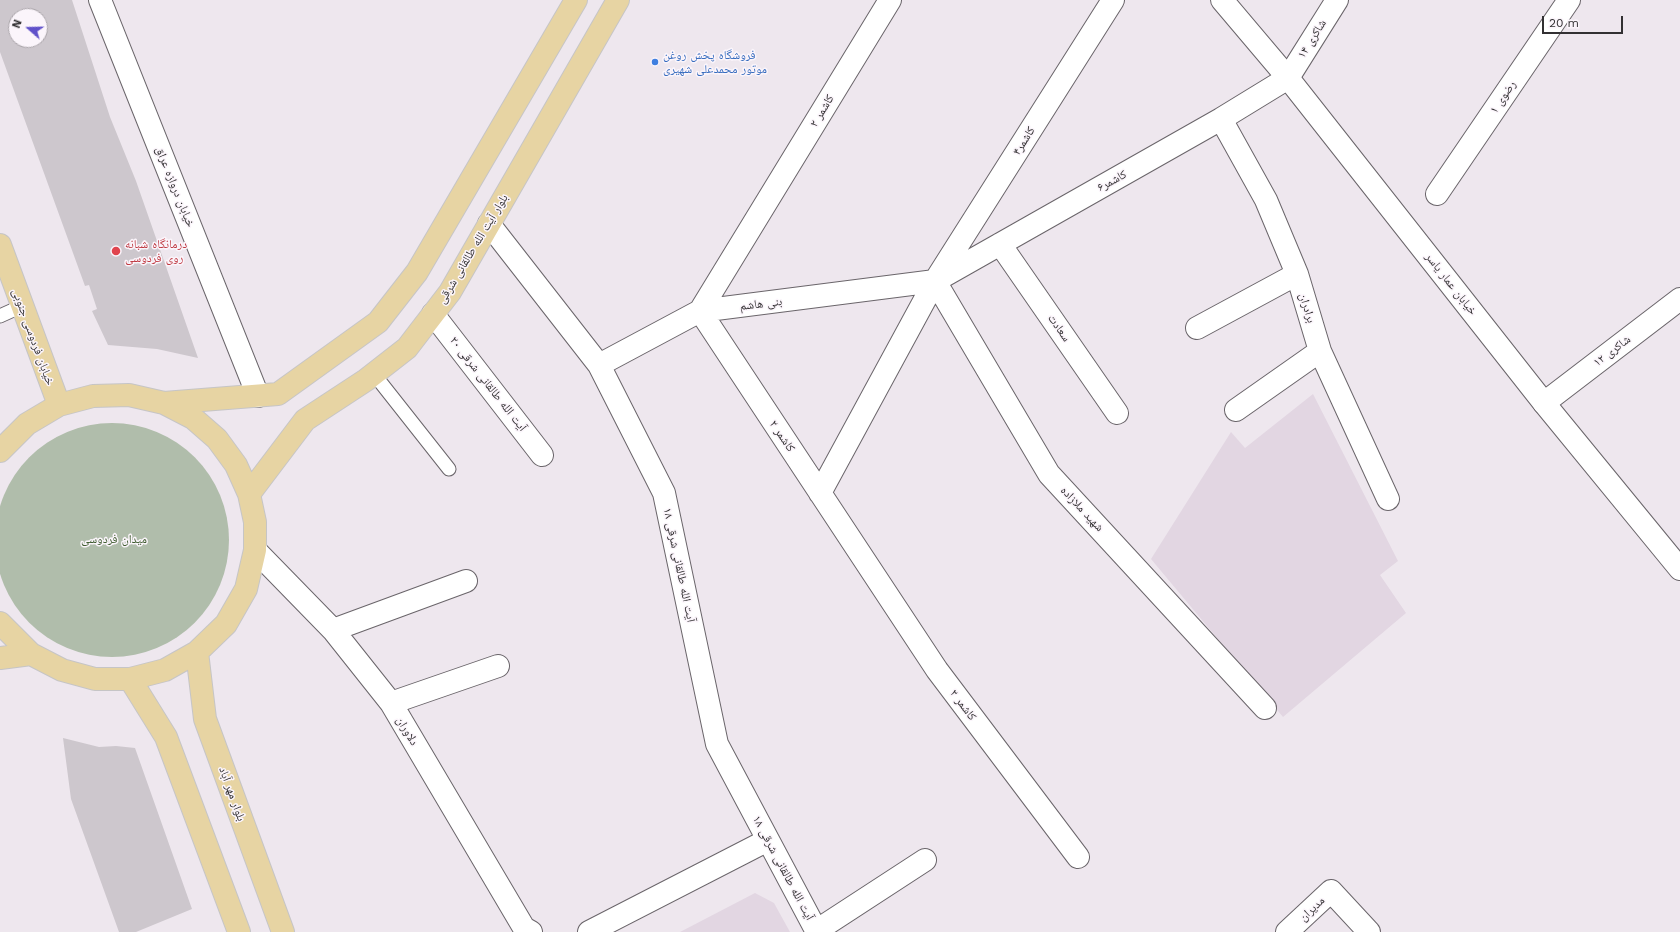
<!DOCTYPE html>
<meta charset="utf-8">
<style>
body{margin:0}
#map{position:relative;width:1680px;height:932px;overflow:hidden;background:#eee7ee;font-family:"Work Sans",sans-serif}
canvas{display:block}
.north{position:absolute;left:8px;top:8px;width:40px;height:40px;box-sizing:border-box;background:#fbf5fb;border:1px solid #aba6ab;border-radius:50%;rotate:290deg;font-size:11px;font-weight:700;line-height:16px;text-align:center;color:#323032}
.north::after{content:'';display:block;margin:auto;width:14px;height:18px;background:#6051ca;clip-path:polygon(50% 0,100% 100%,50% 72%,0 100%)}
.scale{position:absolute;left:1542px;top:16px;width:81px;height:18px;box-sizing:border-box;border:2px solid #323032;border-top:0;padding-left:5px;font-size:12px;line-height:14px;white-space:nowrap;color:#323032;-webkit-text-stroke:3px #fbf5fb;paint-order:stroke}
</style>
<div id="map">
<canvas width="1680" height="932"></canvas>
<div class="north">N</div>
<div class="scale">20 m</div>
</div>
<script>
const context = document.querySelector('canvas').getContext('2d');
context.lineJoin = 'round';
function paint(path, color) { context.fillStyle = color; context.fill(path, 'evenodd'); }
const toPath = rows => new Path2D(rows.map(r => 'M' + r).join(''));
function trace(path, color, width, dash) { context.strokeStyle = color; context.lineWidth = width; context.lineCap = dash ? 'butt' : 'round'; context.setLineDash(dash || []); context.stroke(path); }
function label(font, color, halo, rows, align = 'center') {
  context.font = font + ' "Work Sans","Noto Naskh Arabic",sans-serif'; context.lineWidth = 3; context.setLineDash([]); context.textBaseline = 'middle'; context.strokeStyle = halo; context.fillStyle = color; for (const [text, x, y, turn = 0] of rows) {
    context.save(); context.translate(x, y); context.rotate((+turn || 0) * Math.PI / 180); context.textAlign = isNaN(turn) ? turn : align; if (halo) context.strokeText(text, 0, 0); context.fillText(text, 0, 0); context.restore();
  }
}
paint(toPath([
 [1313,394,1398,561,1380,575,1406,613,1283,717,1151,559,1231,432,1245,448],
 [755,893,774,903,790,932,680,932]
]), '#e2d6e2');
paint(toPath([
 '-5 540a117 117 0 1 1 234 0a117 117 0 1 1-234 0Z'
]), '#b0bdab');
paint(toPath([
 [0,0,72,0,110,117,136,181,198,358,157,349,108,345,92,311,97,309,89,285,85,286,0,52],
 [16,16,40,16,40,40,16,40],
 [63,738,99,747,116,746,135,748,192,909,136,932,119,932,71,799]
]), '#cdc7cd');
const service = toPath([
 [0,316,22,306],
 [374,374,449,469]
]);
const minor = toPath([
 [100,0,258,396],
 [890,0,700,311,937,670,1078,857],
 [1221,119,1266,200,1297,274,1320,351,1388,499],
 [1437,194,1569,0],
 [489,224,599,365,664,493,717,744,817,932],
 [1000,244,1117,413],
 [935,281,1049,474,1265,708],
 [433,314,542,455],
 [1197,328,1297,274],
 [599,365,700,311,935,281,1221,119,1288,78,1337,0],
 [1544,403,1680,299],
 [1236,410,1320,351],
 [820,493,935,281,1113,0],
 [255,550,333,630,391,703,524,928,531,932],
 [333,630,466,581],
 [391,703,498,666],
 [816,931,925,860],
 [589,932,768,840],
 [1287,932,1331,891,1369,932]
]);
const tertiary = toPath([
 [1222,0,1288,78,1544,403,1680,569]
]);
const primary = toPath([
 [0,245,59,405],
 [164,403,278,394,378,322,417,272,576,0],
 [0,451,27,424,59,405,93,396,129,395,164,403,193,418,217,439,236,465,249,494,255,522,255,550,246,589,226,624,197,652,165,670,130,679,95,679,62,670,31,654,0,623],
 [249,494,305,420,366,380,407,348,450,292,618,0],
 [197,652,205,719,283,932],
 [0,658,31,654],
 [130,679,166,737,239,932]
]);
trace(service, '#6a656a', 15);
trace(minor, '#6a656a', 24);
trace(tertiary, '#6a656a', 24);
trace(primary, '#c6c5c6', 24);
trace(service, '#fff', 13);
trace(minor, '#fff', 22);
trace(tertiary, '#fff', 22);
trace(primary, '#e7d4a3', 22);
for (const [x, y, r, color] of [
 [655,62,4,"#3f7fe0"],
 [116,251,5,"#e0444e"]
]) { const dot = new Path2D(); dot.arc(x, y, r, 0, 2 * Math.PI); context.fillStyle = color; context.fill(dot); trace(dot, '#fbf5fb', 1.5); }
label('12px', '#323032', '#fbf5fb', [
 ["شاکری ۱۴",1312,39,-58],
 ["رضوی ۱",1503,97,-56],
 ["کاشمر ۲",822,111,-59],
 ["کاشمر۴",1024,141,-58],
 ["کاشمر۶",1112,181,-29],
 ["خیابان دروازه عراق",175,187,68],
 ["بلوار آیت الله طالقانی شرقی",473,249,-59],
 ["خیابان عمار یاسر",1451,284,52],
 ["بنی هاشم",761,304,-7],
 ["برادران",1307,308,73],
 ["سعادت",1059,328,55],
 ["خیابان فردوسی جنوبی",33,337,70],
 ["شاکری ۱۲",1612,351,-37],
 ["آیت الله طالقانی شرقی ۲۰",488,384,52],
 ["کاشمر ۲",782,436,56],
 ["شهید ملازاده",1082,509,47],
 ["آیت الله طالقانی شرقی ۱۸",679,565,78],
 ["کاشمر ۲",963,705,53],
 ["دلاوران",407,731,59],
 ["بلوار مهر آباد",232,794,70],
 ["آیت الله طالقانی شرقی ۱۸",783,868,62],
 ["مدیران",1312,909,-43]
]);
label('12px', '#366cbe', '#fbf5fb', [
 ["فروشگاه پخش روغن",663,55],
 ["موتور محمدعلی شهیری",663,69]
], 'left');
label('12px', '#be3a42', '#fbf5fb', [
 ["درمانگاه شبانه",125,244],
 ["روی فردوسی",125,258]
], 'left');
label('12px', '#3f5d30', '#fbf5fb', [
 ["میدان فردوسی",114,539]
]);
</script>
